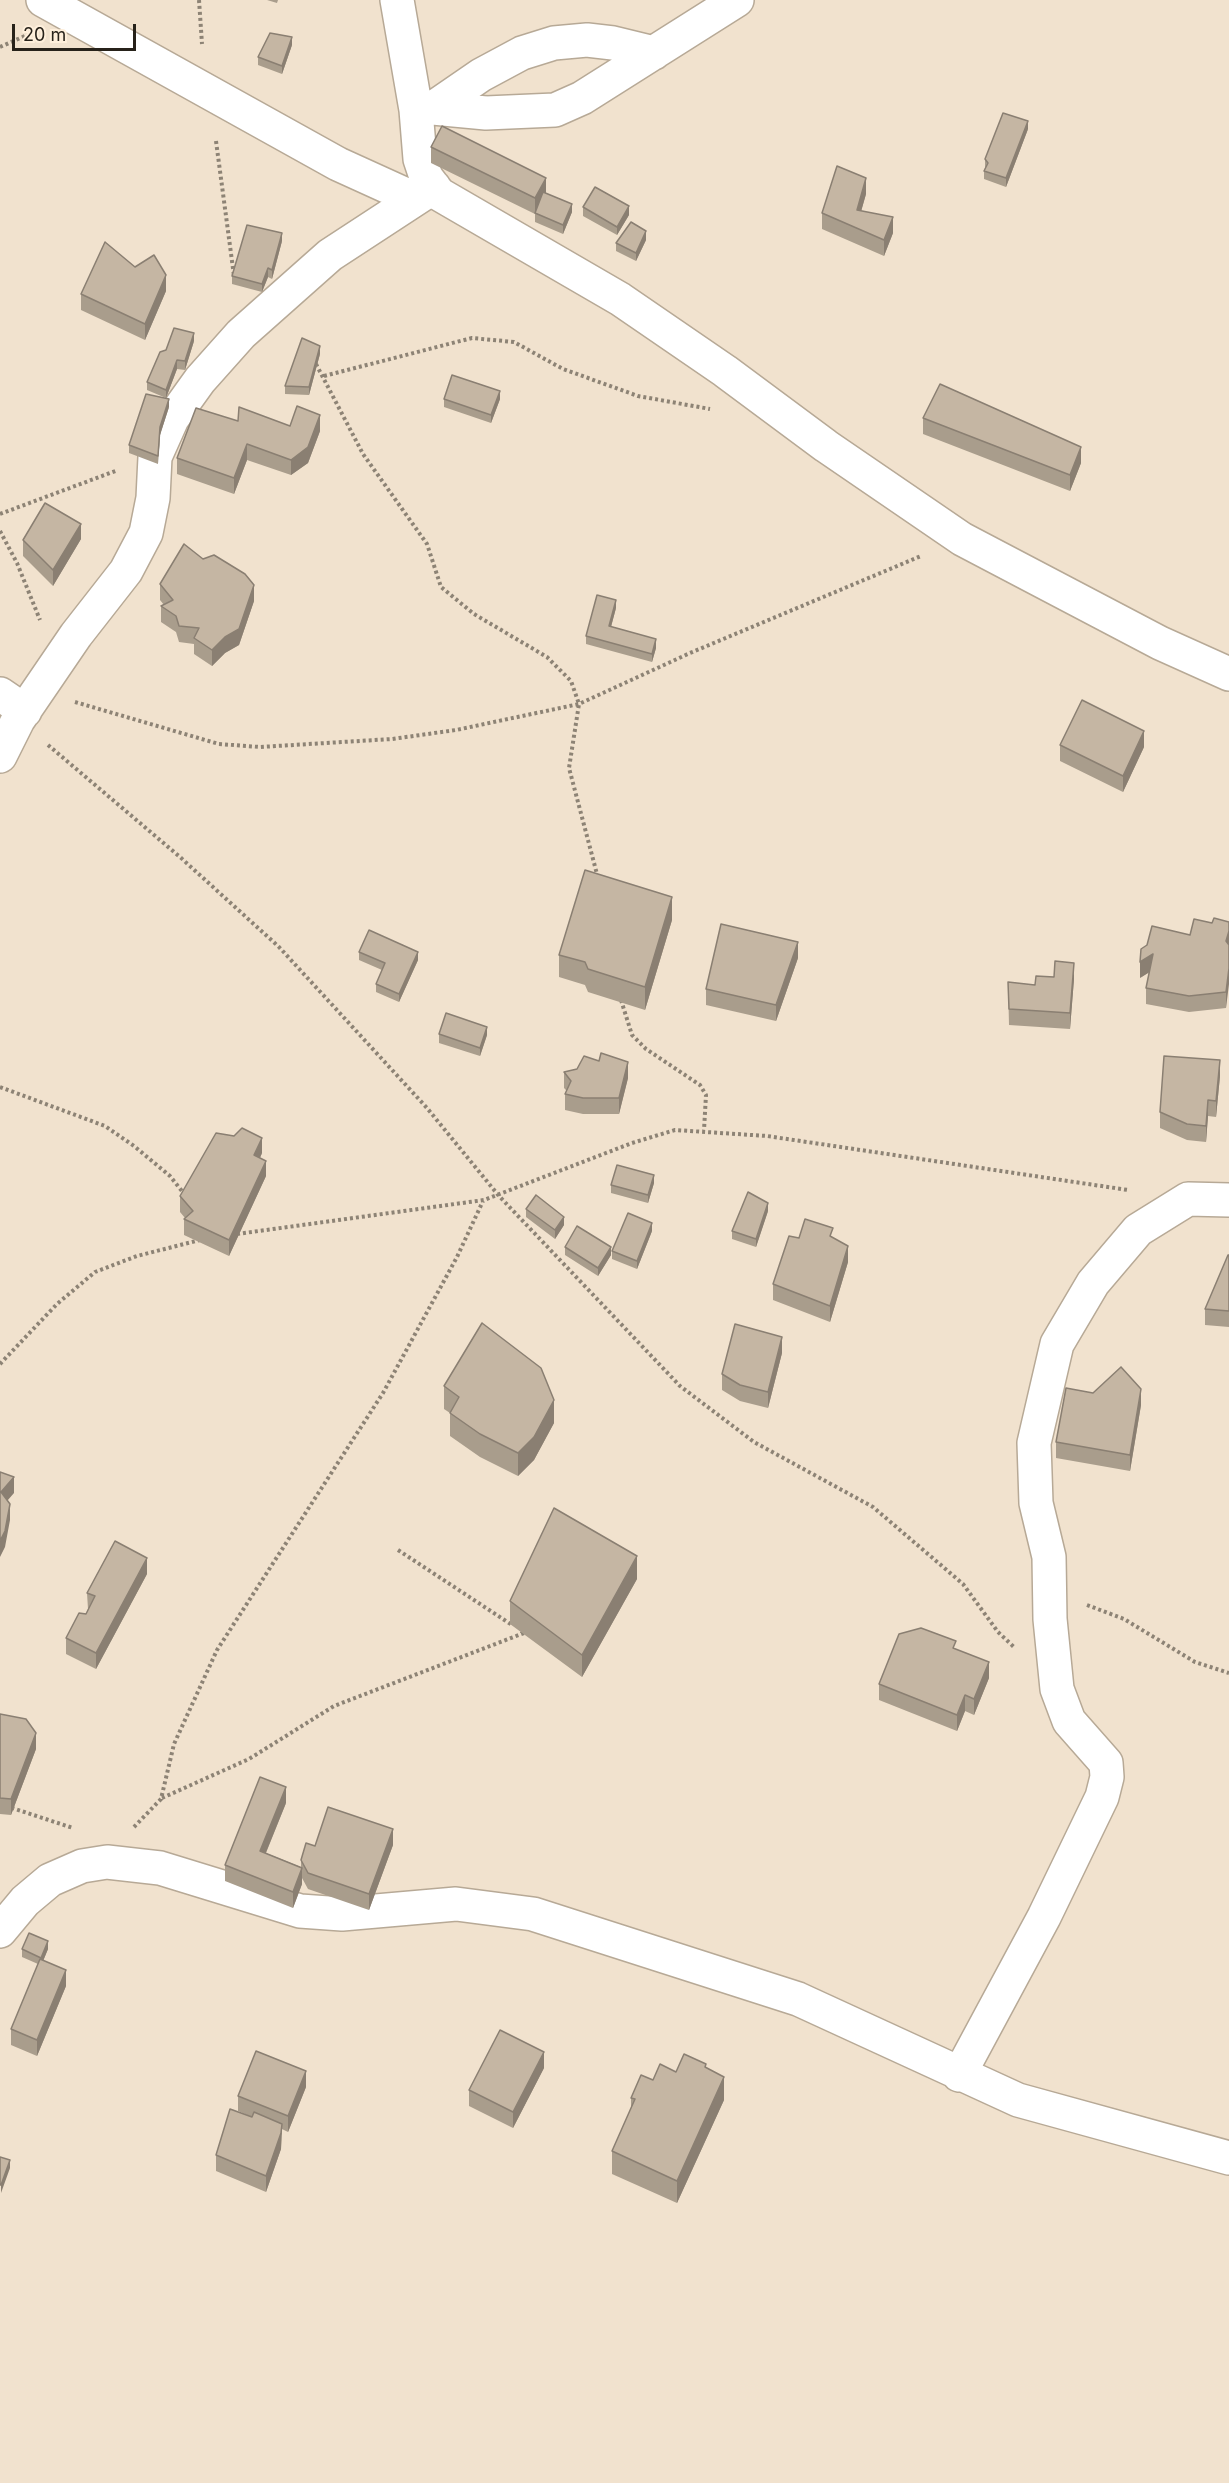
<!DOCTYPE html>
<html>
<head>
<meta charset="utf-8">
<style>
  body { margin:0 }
  #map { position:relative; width:1229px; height:2483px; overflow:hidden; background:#f1e2ce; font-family:Inter,sans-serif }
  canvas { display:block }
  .scale { position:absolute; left:12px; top:24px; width:124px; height:27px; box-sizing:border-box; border:3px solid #27221a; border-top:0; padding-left:8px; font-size:18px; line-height:21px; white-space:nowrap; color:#27221a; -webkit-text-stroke:4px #feefdb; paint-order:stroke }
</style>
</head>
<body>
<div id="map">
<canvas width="1229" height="2483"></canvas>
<div class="scale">20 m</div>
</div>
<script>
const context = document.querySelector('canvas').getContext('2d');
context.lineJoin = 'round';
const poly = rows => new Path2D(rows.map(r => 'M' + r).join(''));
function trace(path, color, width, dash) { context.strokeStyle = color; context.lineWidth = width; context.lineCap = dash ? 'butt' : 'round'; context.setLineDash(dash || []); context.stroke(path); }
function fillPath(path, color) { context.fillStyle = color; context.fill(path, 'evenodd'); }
const minor = poly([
  [43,0,338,164,415,199],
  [397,0,416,110,420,159,426,177,439,194,620,299,725,371,826,446,962,539,1160,643,1229,674],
  [433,108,481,75,522,53,554,43,587,40,613,43,654,53],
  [416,110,433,108,486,113,555,110,582,98,737,0],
  [0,694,25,711],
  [0,756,18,720,76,635,126,571,146,533,153,498,155,457,172,419,200,380,241,334,330,255,434,187],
  [0,1931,25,1901,50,1880,82,1866,107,1862,160,1868,300,1911,342,1914,456,1904,533,1914,798,1999,1018,2100,1229,2158],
  [959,2075,1044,1917,1102,1797,1107,1777,1106,1763,1069,1721,1057,1689,1050,1619,1049,1557,1036,1503,1034,1443,1057,1344,1093,1283,1138,1230,1188,1199,1229,1200]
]);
trace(minor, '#b7a996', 36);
trace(poly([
  [199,0,202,44],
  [0,47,27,35],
  [216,141,234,276],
  [316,364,363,454,427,544,441,587,474,614,547,657,571,681,579,704,569,768,598,878],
  [324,376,472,338,514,342,563,369,638,396,710,409],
  [0,514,118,470],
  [0,531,17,563,40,620],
  [75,702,219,744,260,747,392,739,456,730,579,704,690,653,921,556],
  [48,745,180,857,279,947,427,1108,499,1196,680,1386,754,1442,873,1507,963,1584,998,1632,1015,1648],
  [621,1000,632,1035,646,1049,700,1085,706,1095,704,1130],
  [0,1087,105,1126,134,1146,170,1176,185,1195],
  [237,1234,484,1200,632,1143,675,1130,767,1136,1128,1190],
  [0,1364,57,1304,95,1272,137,1256,200,1240],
  [398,1550,512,1625],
  [1087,1605,1124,1619,1195,1662,1229,1673],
  [162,1798,249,1759,334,1706,524,1633,521,1631],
  [0,1804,73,1828],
  [134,1827,161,1799,174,1744,217,1650,383,1393,457,1257,483,1201]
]), '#8d8375', 4, [3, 3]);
trace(minor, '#fff', 33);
fillPath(poly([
  [267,0,278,0,277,3],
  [292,45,282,74,258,65,258,57],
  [1028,129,1006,187,984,179,984,171,985,168,985,159],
  [431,147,546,193,572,212,563,234,535,222,535,214,431,163],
  [866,194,861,211,893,233,884,256,822,229,822,213],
  [583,207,629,215,617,235,583,216],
  [646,240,636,261,616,251,616,243],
  [282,241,272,279,268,277,262,292,232,284,232,276],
  [135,267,166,291,145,340,81,310,81,294],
  [194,341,185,370,177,369,166,398,147,390,147,382],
  [320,354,309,395,285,394,285,386],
  [444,399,500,399,491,423,444,407],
  [169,407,160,435,158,464,129,453,129,445],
  [923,418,1081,463,1070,491,923,434],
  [238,421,290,426,320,431,308,463,291,475,247,460,234,494,177,474,177,458],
  [81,539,53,586,23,556,23,540],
  [160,584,254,601,239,645,225,653,212,666,194,654,194,644,179,642,176,632,161,622,161,606,164,605,160,600],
  [616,608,611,627,656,648,652,662,586,644,586,636],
  [1060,745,1144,747,1123,792,1060,761],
  [672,920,645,1010,588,992,585,985,559,977,559,955],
  [1229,922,1226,1008,1189,1012,1146,1004,1146,988,1149,972,1140,978,1190,935,1212,923],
  [359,952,418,960,399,1002,376,992,376,984,382,970,359,960],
  [798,958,776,1021,706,1005,706,989],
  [1074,979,1070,1029,1009,1025,1008,982,1035,985],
  [439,1034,487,1035,480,1056,439,1043],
  [564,1072,628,1078,619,1114,583,1114,565,1110,565,1094,567,1091,564,1088],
  [1220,1076,1216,1117,1208,1116,1206,1142,1187,1140,1160,1128,1160,1112],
  [262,1153,260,1158,266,1176,229,1256,184,1235,184,1219,185,1218,180,1212,180,1196],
  [654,1183,648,1203,611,1193,611,1185],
  [526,1209,564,1225,555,1239,526,1217],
  [768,1211,756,1247,732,1239,732,1231],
  [652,1231,637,1269,612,1259,612,1251],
  [799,1238,833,1238,848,1262,830,1322,773,1300,773,1284],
  [565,1247,611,1255,598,1276,565,1255],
  [1229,1255,1229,1327,1205,1325,1205,1309],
  [782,1353,768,1408,740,1401,722,1390,722,1374],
  [444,1386,554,1423,534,1460,518,1476,480,1457,450,1436,450,1413,444,1409],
  [1093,1393,1141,1405,1130,1471,1056,1458,1056,1442],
  [147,1574,96,1669,66,1654,66,1638,86,1614,88,1609,87,1593],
  [637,1579,582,1677,510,1624,510,1601],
  [956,1649,989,1678,974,1715,965,1711,957,1731,879,1700,879,1684],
  [0,1714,36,1749,11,1815,0,1814],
  [286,1803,266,1853,301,1867,301,1860,315,1846,393,1845,369,1910,308,1889,302,1878,302,1884,293,1908,225,1881,225,1865],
  [22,1949,48,1949,43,1961,66,1986,37,2056,11,2045,11,2029,38,1964,22,1957],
  [544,2068,513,2128,469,2106,469,2090],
  [706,2068,724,2100,677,2203,612,2174,612,2151,631,2108,631,2098,653,2080,676,2072],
  [306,2087,288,2132,282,2129,281,2149,266,2192,216,2171,216,2155,252,2117,238,2111,238,2096]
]), '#a99d8c');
fillPath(poly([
  [292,37,292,45,282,74,282,66],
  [1028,121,1028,129,1006,187,1006,178],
  [546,178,546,193,535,214,535,198],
  [866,178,866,194,857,226,857,210],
  [572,204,572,212,563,234,563,225],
  [629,206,629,215,617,235,617,227],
  [893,217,893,233,884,256,884,240],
  [646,231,646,240,636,261,636,253],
  [282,233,282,241,272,279,272,270],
  [268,268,268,277,262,292,262,284],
  [166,275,166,291,145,340,145,324],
  [194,333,194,341,185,370,185,361],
  [320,346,320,354,309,395,309,387],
  [177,360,177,369,166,398,166,390],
  [500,391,500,399,491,423,491,415],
  [169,399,169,407,160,435,158,464,160,427],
  [320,415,320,431,308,463,291,475,291,460],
  [247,444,247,460,234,494,234,478],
  [1081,447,1081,463,1070,491,1070,475],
  [81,524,81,539,53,586,53,570],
  [254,585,254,601,239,645,225,653,212,666,212,650],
  [616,600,616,608,609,634,609,626],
  [656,639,656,648,652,662,652,654],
  [1144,731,1144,747,1123,792,1123,776],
  [672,897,672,920,645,1010,645,987],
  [1229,931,1229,947,1226,941],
  [798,942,798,958,776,1021,776,1005],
  [418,952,418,960,399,1002,399,994],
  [1153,954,1153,970,1140,978,1140,962],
  [1074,963,1074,979,1070,1029,1070,1013],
  [1229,968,1229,984,1226,1008,1226,992],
  [487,1027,487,1035,480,1056,480,1048],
  [1220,1060,1220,1076,1216,1117,1216,1101],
  [628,1062,628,1078,619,1114,619,1098],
  [1208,1100,1208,1116,1206,1142,1206,1126],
  [262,1138,262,1153,254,1171,254,1155],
  [266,1161,266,1176,229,1256,229,1240],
  [654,1175,654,1183,648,1203,648,1195],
  [768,1203,768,1211,756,1247,756,1239],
  [564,1217,564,1225,555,1239,555,1230],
  [652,1223,652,1231,637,1269,637,1261],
  [848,1246,848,1262,830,1322,830,1306],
  [611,1247,611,1255,598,1276,598,1268],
  [782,1337,782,1353,768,1408,768,1392],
  [1141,1389,1141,1405,1130,1471,1130,1455],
  [554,1400,554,1423,534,1460,518,1476,518,1453],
  [14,1477,14,1493,1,1508,1,1492],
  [10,1504,10,1520,5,1547,0,1557,0,1541],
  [637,1556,637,1579,582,1677,582,1655],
  [147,1558,147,1574,96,1669,96,1653],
  [989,1662,989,1678,974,1715,974,1699],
  [965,1695,965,1711,957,1731,957,1715],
  [36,1733,36,1749,11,1815,11,1799],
  [286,1787,286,1803,260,1867,260,1851],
  [393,1829,393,1845,369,1910,369,1894],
  [302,1868,302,1884,293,1908,293,1892],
  [48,1941,48,1949,41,1966,41,1958],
  [66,1970,66,1986,37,2056,37,2040],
  [544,2052,544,2068,513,2128,513,2112],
  [306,2071,306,2087,288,2132,288,2116],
  [724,2077,724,2100,677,2203,677,2181],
  [282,2124,281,2149,266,2192,266,2176],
  [10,2160,10,2168,1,2193,1,2185]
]), '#8a7f72');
const building = poly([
  [270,33,292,37,282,66,258,57,270,33],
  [1003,113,1028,121,1006,178,984,171,988,163,985,159,1003,113],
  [442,126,546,178,535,198,431,147,442,126],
  [837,166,866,178,857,210,893,217,884,240,822,213,837,166],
  [595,187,629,206,617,227,583,207,595,187],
  [543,192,572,204,563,225,535,213,543,192],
  [631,222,646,231,636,253,616,243,631,222],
  [247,225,282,233,272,270,268,268,262,284,232,276,247,225],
  [105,242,135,267,154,255,166,275,145,324,81,294,105,242],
  [174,328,194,333,185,361,177,360,166,390,147,382,160,352,166,350,174,328],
  [302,338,320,346,309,387,285,386,302,338],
  [452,375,500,391,491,415,444,399,452,375],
  [940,384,1081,447,1070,475,923,418,940,384],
  [146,394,169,399,160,427,158,456,129,445,146,394],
  [297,406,320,415,308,447,291,460,247,444,234,478,177,458,196,408,238,421,239,407,290,426,297,406],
  [45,503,81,524,53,570,23,540,45,503],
  [184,544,203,559,214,555,245,574,254,585,239,629,225,637,212,650,194,638,199,628,179,626,176,616,161,606,173,600,160,584,184,544],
  [597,595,616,600,609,626,656,639,652,654,586,636,597,595],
  [1082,700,1144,731,1123,776,1060,745,1082,700],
  [585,870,672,897,645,987,588,969,585,962,559,955,585,870],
  [1214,918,1229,922,1229,931,1226,941,1229,945,1229,968,1226,992,1189,996,1146,988,1153,954,1140,962,1141,949,1147,945,1152,926,1190,935,1194,919,1212,923,1214,918],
  [721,924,798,942,776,1005,706,989,721,924],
  [369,930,418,952,399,994,376,984,385,963,359,952,369,930],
  [1055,961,1074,963,1070,1013,1009,1009,1008,982,1035,985,1036,976,1054,977,1055,961],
  [446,1013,487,1027,480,1048,439,1034,446,1013],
  [601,1053,628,1062,619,1098,583,1098,565,1094,571,1081,564,1072,577,1069,584,1056,599,1061,601,1053],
  [1164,1056,1220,1060,1216,1101,1208,1100,1206,1126,1187,1124,1160,1112,1164,1056],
  [242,1128,262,1138,254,1155,266,1161,229,1240,184,1219,193,1211,180,1196,216,1133,234,1136,242,1128],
  [617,1165,654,1175,648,1195,611,1185,617,1165],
  [748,1192,768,1203,756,1239,732,1231,748,1192],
  [536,1195,564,1217,555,1230,526,1209,536,1195],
  [628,1213,652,1223,637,1261,612,1251,628,1213],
  [805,1219,833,1228,830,1236,848,1246,830,1306,773,1284,789,1236,799,1238,805,1219],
  [577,1226,611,1247,598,1268,565,1247,577,1226],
  [1228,1255,1229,1255,1229,1311,1205,1309,1228,1255],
  [482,1323,541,1368,554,1400,534,1437,518,1453,480,1434,450,1413,459,1397,444,1386,482,1323],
  [735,1324,782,1337,768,1392,740,1385,722,1374,735,1324],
  [1121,1367,1141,1389,1130,1455,1056,1442,1066,1388,1093,1393,1121,1367],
  [0,1472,14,1477,1,1492,10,1504,5,1531,0,1541,0,1472],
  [554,1508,637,1556,582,1655,510,1601,554,1508],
  [115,1541,147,1558,96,1653,66,1638,79,1613,86,1614,95,1596,87,1593,115,1541],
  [921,1628,956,1641,953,1648,989,1662,974,1699,965,1695,957,1715,879,1684,899,1634,921,1628],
  [0,1714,26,1719,36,1733,11,1799,0,1798,0,1714],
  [260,1777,286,1787,260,1851,302,1868,293,1892,225,1865,260,1777],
  [328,1807,393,1829,369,1894,308,1873,301,1860,306,1843,315,1846,328,1807],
  [29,1933,48,1941,41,1958,22,1949,29,1933],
  [40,1959,66,1970,37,2040,11,2029,40,1959],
  [500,2030,544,2052,513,2112,469,2090,500,2030],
  [256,2051,306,2071,288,2116,238,2096,256,2051],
  [684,2054,706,2064,705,2067,724,2077,677,2181,612,2151,635,2099,631,2098,641,2075,653,2080,660,2064,676,2072,684,2054],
  [230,2109,252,2117,254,2112,282,2124,281,2133,266,2176,216,2155,230,2109],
  [0,2157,10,2160,1,2185,0,2185,0,2157]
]);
fillPath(building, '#c5b6a3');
trace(building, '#8a7f72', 1.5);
</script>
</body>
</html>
